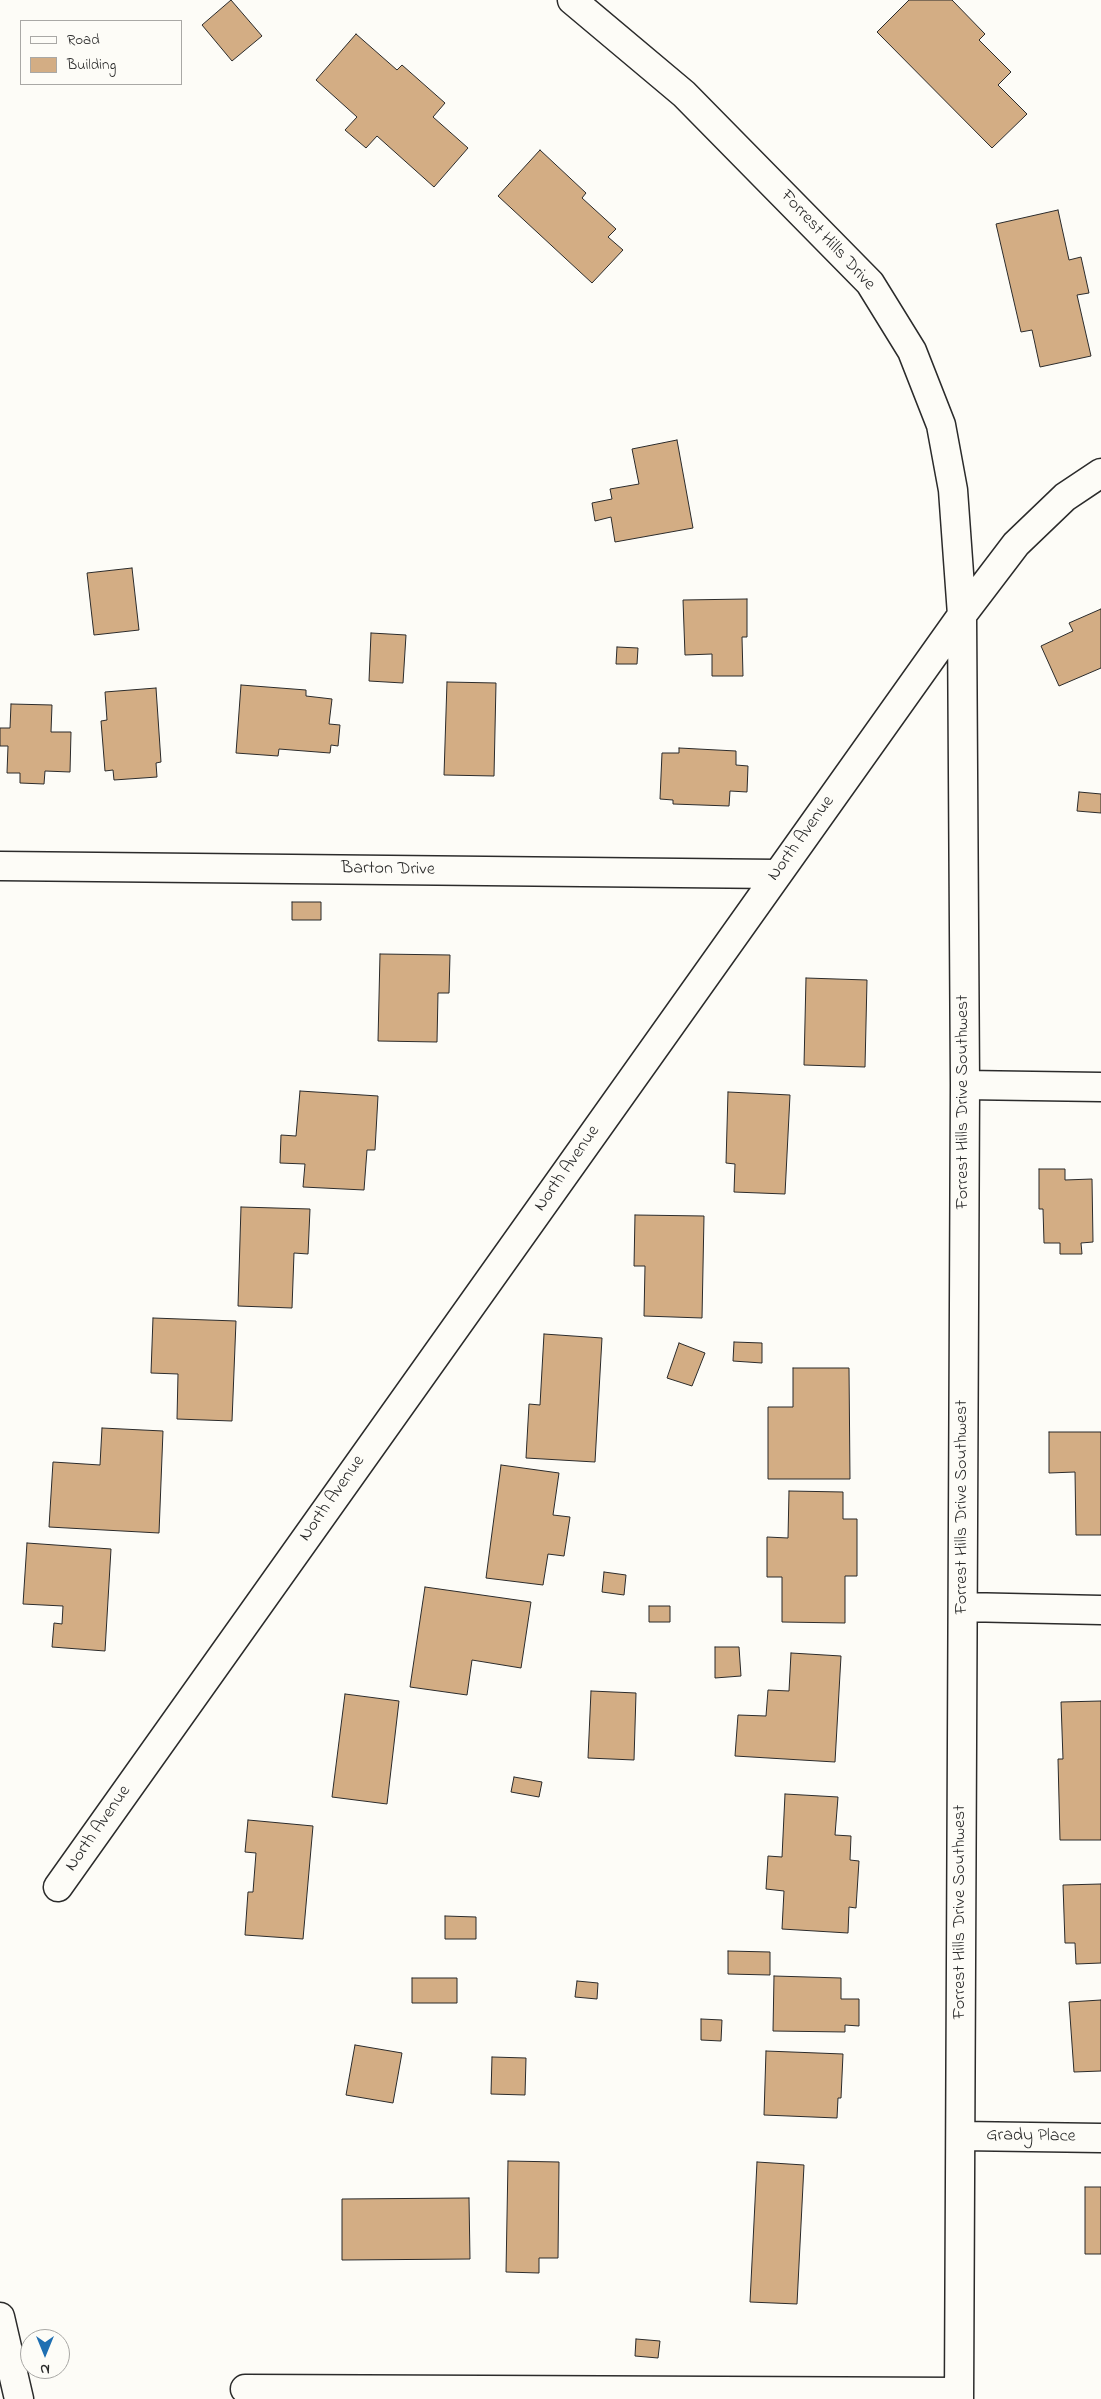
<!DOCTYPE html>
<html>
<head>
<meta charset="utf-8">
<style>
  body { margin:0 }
  #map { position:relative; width:1101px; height:2399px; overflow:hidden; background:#fdfcf7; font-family:"Indie Flower",sans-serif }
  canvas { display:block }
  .legend { position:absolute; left:20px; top:20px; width:162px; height:65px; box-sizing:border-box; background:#fdfcf7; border:1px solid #a9a8a5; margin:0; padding:6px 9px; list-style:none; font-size:15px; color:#2b2b2b }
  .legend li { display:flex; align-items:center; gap:10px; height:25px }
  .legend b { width:25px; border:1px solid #a9a8a5 }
  .north { position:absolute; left:20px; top:2329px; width:50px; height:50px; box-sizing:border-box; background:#fdfcf7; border:1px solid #a9a8a5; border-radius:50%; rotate:180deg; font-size:14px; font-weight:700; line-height:20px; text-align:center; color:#2b2b2b }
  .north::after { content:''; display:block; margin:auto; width:18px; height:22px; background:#1f6fb2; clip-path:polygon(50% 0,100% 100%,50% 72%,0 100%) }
</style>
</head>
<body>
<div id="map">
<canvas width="1101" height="2399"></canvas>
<ul class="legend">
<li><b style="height:6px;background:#fdfcf7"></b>Road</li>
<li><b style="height:14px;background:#d3ad84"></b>Building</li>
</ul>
<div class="north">N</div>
</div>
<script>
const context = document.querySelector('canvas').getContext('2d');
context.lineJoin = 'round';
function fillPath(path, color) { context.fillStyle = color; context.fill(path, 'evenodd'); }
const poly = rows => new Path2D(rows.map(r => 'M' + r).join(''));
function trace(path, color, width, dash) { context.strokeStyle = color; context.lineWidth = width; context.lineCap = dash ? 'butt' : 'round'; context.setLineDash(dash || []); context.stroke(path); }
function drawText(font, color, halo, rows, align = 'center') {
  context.font = font + ' "Indie Flower",sans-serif'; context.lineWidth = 4.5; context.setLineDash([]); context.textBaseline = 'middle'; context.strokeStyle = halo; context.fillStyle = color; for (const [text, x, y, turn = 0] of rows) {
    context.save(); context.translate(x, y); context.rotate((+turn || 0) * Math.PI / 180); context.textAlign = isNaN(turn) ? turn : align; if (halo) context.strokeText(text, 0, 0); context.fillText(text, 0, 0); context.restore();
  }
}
const building = poly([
  [231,0,262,36,232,61,202,25,231,0],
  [909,0,952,0,985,34,979,40,1011,72,998,85,1027,114,992,148,877,32,909,0],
  [356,34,397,70,402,65,445,103,433,117,468,148,434,187,377,136,366,148,345,130,357,117,316,80,356,34],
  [540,150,586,193,582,198,616,229,608,237,623,250,592,283,498,196,540,150],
  [1058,210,1069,260,1081,257,1089,293,1077,295,1091,356,1040,367,1032,330,1021,332,996,224,1058,210],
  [677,440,693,528,615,542,611,517,595,521,592,503,612,499,610,489,639,484,632,449,677,440],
  [132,568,139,630,94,635,87,573,132,568],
  [747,599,747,637,742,637,743,676,712,676,712,654,685,655,683,600,747,599],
  [1101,609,1101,668,1059,686,1041,646,1073,631,1069,623,1101,609],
  [371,633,406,635,403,683,369,681,371,633],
  [617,647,638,648,637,664,616,664,617,647],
  [447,682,496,683,494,776,444,775,447,682],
  [241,685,306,690,306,696,332,699,329,724,340,725,338,746,331,745,330,753,279,749,278,756,236,753,241,685],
  [156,688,161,762,156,763,157,777,114,780,113,770,105,771,101,721,107,720,105,692,156,688],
  [11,704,52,705,51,732,71,732,70,772,45,771,44,784,20,783,20,773,7,773,8,746,0,746,0,728,10,728,11,704],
  [679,748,736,751,736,765,748,766,747,792,730,791,729,806,673,804,673,800,660,799,662,753,679,753,679,748],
  [1079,792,1101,794,1101,813,1077,811,1079,792],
  [292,902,321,902,321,920,292,920,292,902],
  [380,954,450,955,449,993,438,993,437,1042,378,1041,380,954],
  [806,978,867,980,865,1067,804,1065,806,978],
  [300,1091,378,1096,375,1150,367,1150,364,1190,303,1187,305,1164,280,1163,281,1135,296,1136,300,1091],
  [728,1092,790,1095,785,1194,734,1192,735,1164,726,1163,728,1092],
  [1039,1169,1065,1169,1065,1180,1092,1179,1093,1242,1081,1243,1082,1254,1060,1254,1060,1243,1044,1243,1043,1209,1039,1209,1039,1169],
  [241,1207,310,1209,308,1254,294,1253,292,1308,238,1306,241,1207],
  [635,1215,704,1216,702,1318,644,1316,645,1266,634,1266,635,1215],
  [153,1318,236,1321,232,1421,177,1419,178,1374,151,1373,153,1318],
  [544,1334,602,1338,595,1462,526,1458,529,1404,540,1405,544,1334],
  [734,1342,762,1343,762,1363,733,1361,734,1342],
  [679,1343,705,1353,692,1386,667,1378,679,1343],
  [793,1368,849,1368,850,1479,768,1479,768,1407,793,1407,793,1368],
  [102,1428,163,1431,159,1533,49,1527,53,1462,100,1465,102,1428],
  [1049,1432,1101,1432,1101,1535,1076,1535,1075,1472,1049,1473,1049,1432],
  [501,1465,559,1473,553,1515,570,1517,564,1556,548,1554,543,1585,486,1578,501,1465],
  [789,1491,843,1492,843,1519,857,1519,857,1576,845,1576,845,1623,782,1622,782,1577,767,1577,767,1537,788,1538,789,1491],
  [27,1543,111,1549,105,1651,52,1647,54,1623,62,1624,63,1606,23,1604,27,1543],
  [604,1572,626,1575,624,1595,602,1592,604,1572],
  [425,1587,531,1602,521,1668,472,1660,467,1695,410,1687,425,1587],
  [649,1606,670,1606,670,1622,649,1622,649,1606],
  [715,1647,739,1647,741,1676,715,1678,715,1647],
  [791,1653,841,1656,835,1762,735,1756,738,1715,766,1716,768,1690,789,1691,791,1653],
  [591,1691,636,1693,634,1760,588,1758,591,1691],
  [345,1694,399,1701,387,1804,332,1797,345,1694],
  [1101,1701,1101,1840,1060,1840,1058,1759,1063,1759,1061,1702,1101,1701],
  [514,1777,542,1782,539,1797,511,1792,514,1777],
  [785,1794,838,1797,835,1835,851,1836,850,1860,859,1861,856,1908,849,1907,848,1933,782,1929,784,1891,766,1889,768,1856,782,1857,785,1794],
  [248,1820,313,1826,303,1939,245,1935,248,1892,253,1892,256,1853,245,1852,248,1820],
  [1101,1884,1101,1963,1076,1964,1075,1943,1065,1943,1063,1885,1101,1884],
  [445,1916,476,1917,476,1939,445,1939,445,1916],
  [728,1951,770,1952,770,1975,728,1974,728,1951],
  [774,1976,841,1978,841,1999,859,1999,859,2026,845,2025,845,2032,773,2031,774,1976],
  [412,1978,457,1978,457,2003,412,2003,412,1978],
  [577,1981,598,1983,597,1999,575,1997,577,1981],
  [1101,2000,1101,2071,1074,2072,1069,2002,1101,2000],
  [701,2019,722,2020,721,2041,701,2040,701,2019],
  [355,2045,402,2053,393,2103,346,2095,355,2045],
  [766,2051,843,2054,841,2098,838,2098,837,2118,764,2115,766,2051],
  [492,2057,526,2058,525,2095,491,2094,492,2057],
  [508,2161,559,2162,558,2258,539,2258,539,2273,506,2272,508,2161],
  [757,2162,804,2165,797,2304,750,2302,757,2162],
  [1085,2187,1101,2187,1101,2254,1085,2254,1085,2187],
  [469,2198,470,2259,342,2260,342,2199,469,2198],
  [636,2339,660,2341,658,2358,635,2356,636,2339]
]);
fillPath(building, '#d3ad84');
trace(building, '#2b2b2b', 1);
const street = poly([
  [572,0,684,94,870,283,912,351,941,425,953,490,962,615,965,1085,959,2399],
  [0,866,777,874],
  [965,1085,1101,1087],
  [963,1607,1101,1610],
  [58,1887,962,615,1016,544,1065,497,1101,473],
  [961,2136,1101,2138],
  [245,2389,959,2392]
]);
const highway = poly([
  [0,2317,19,2399]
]);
trace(street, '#2b2b2b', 31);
trace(highway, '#2b2b2b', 31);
trace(street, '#fdfcf7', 28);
trace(highway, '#fdfcf7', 28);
drawText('18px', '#2b2b2b', '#fdfcf7', [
  ["Forrest Hills Drive",827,241,47],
  ["North Avenue",802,839,-54],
  ["Barton Drive",388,870,1],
  ["Forrest Hills Drive Southwest",964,1102,-90],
  ["North Avenue",568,1169,-55],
  ["North Avenue",333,1499,-55],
  ["Forrest Hills Drive Southwest",963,1507,-90],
  ["North Avenue",99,1829,-55],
  ["Forrest Hills Drive Southwest",961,1912,-90],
  ["Grady Place",1031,2137,1]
]);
</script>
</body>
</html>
